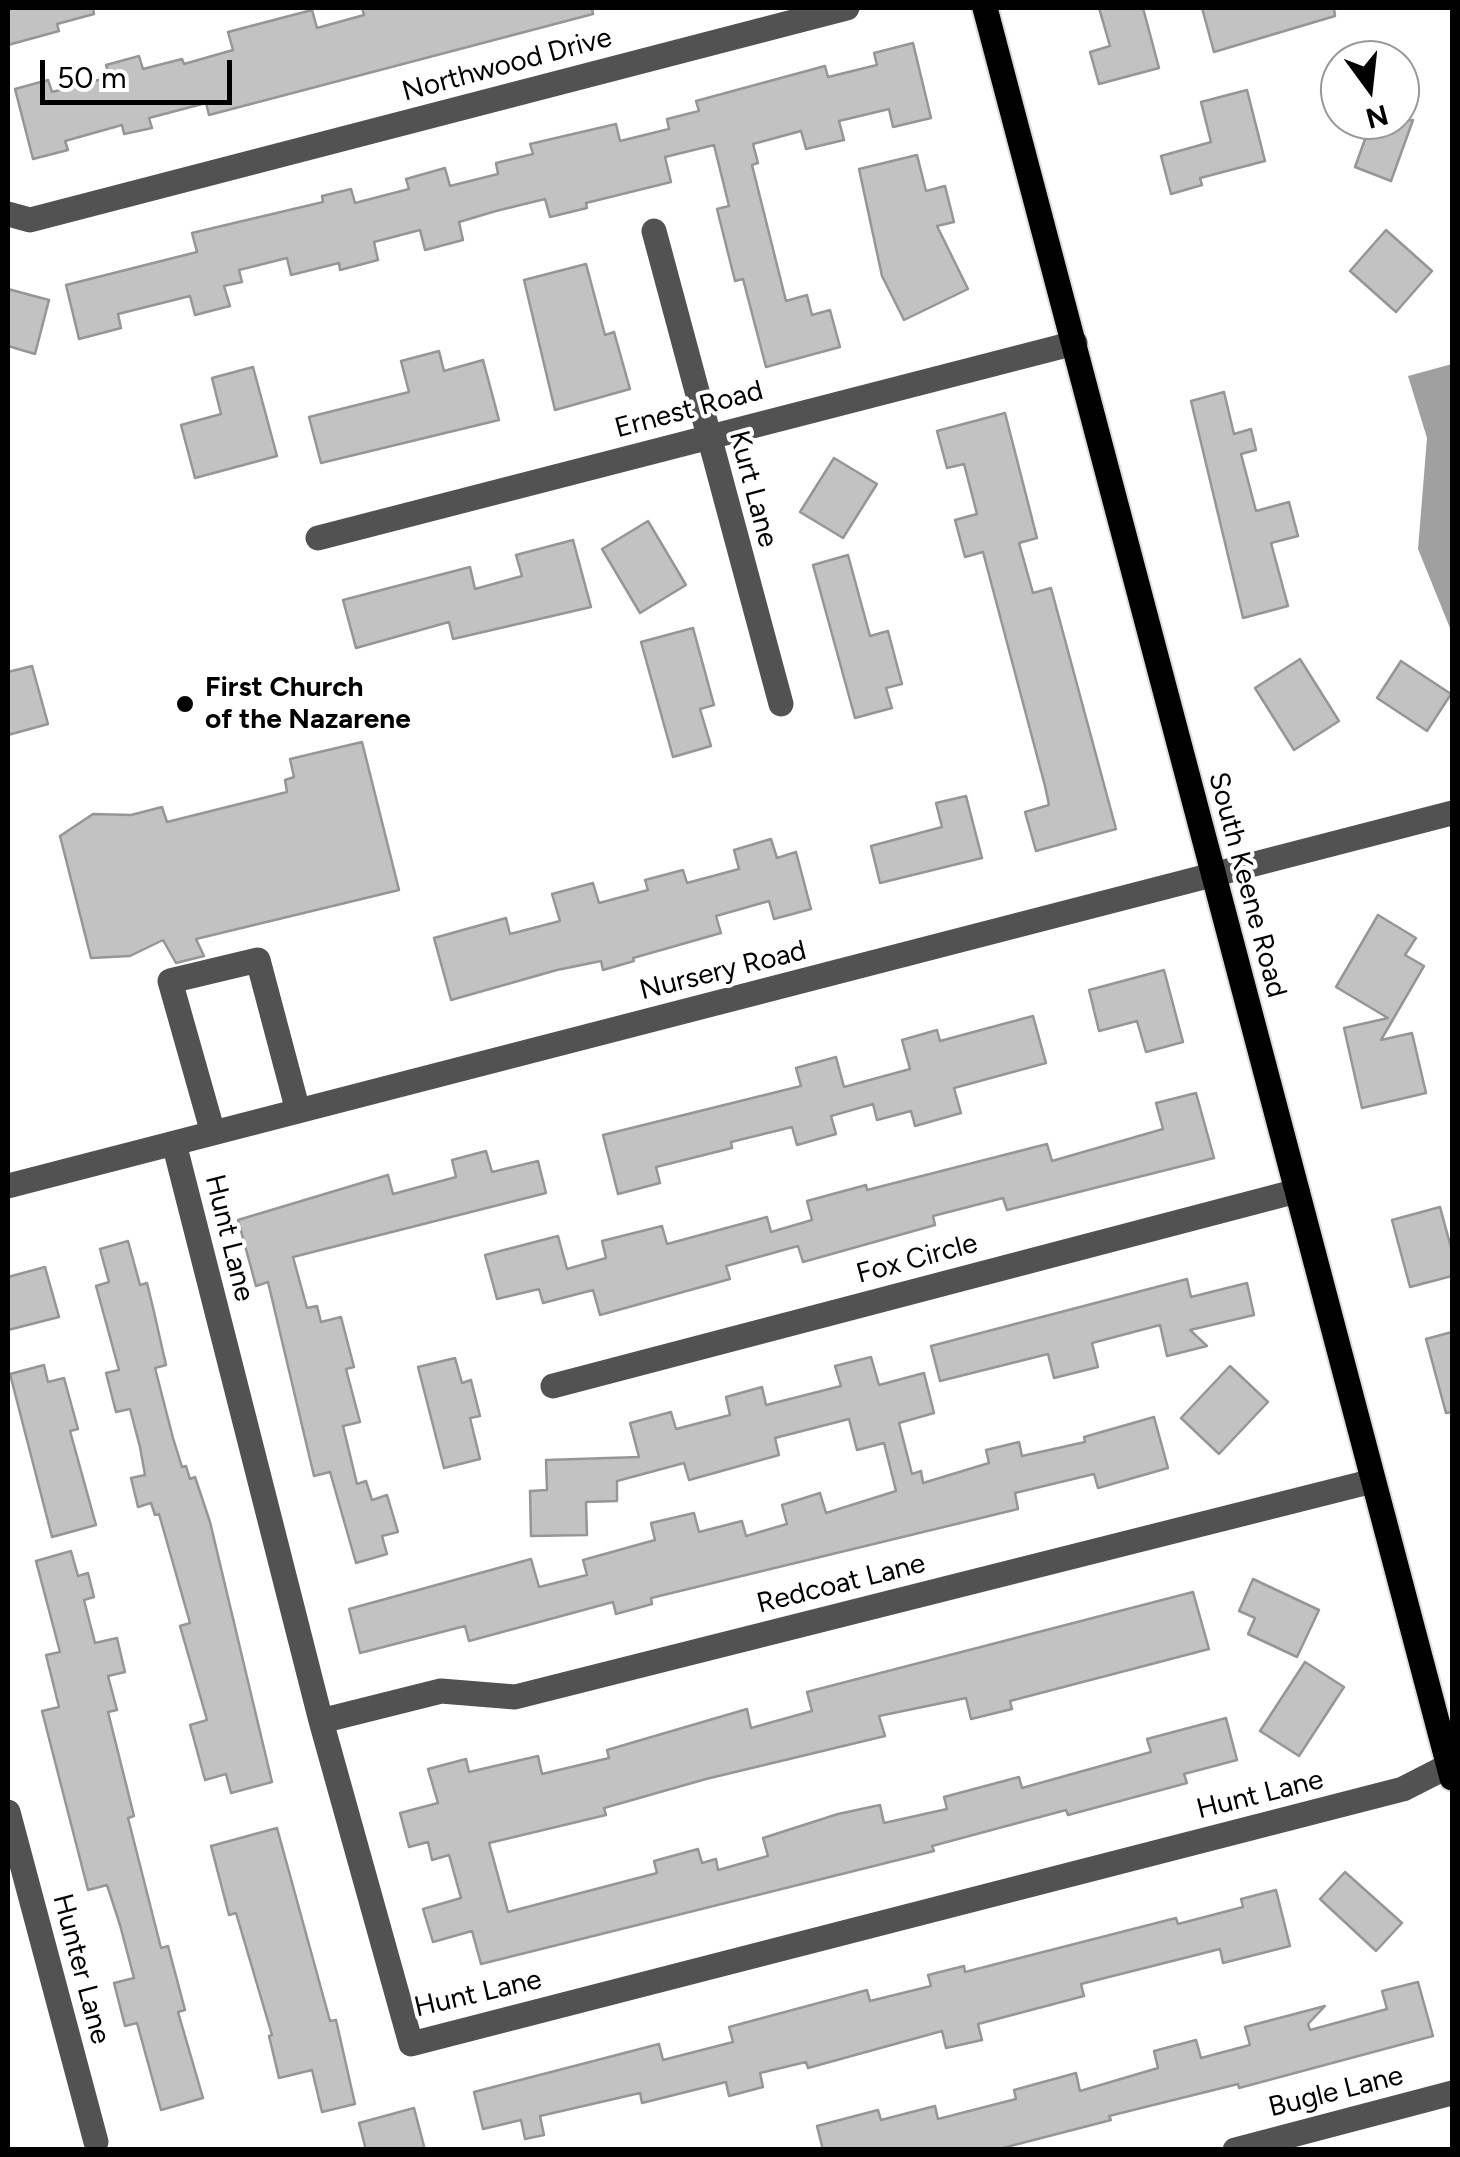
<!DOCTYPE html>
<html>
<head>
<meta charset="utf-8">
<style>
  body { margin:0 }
  #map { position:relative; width:1460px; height:2157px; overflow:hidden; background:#fff; font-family:Figtree,sans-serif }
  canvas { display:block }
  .frame { position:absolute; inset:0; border:10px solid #000; pointer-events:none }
  .north { position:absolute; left:1320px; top:40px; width:100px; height:100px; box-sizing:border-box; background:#fff; border:2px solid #999; border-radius:50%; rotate:165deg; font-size:28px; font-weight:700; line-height:40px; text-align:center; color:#000 }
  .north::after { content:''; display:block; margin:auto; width:35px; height:45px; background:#000; clip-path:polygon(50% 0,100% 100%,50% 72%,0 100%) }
  .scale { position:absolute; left:40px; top:60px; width:192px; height:45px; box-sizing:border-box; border:5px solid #000; border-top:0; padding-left:12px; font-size:30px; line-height:35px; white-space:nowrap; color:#000; -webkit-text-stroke:8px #fff; paint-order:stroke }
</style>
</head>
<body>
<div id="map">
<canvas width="1460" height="2157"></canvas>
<div class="frame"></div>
<div class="north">N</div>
<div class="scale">50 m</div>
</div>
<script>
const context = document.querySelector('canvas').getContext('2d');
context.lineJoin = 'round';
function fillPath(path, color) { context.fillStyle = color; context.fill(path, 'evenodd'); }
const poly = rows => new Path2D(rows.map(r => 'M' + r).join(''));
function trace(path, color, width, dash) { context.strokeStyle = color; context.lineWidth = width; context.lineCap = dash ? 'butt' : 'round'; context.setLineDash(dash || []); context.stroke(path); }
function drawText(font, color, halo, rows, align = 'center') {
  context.font = font + ' Figtree,sans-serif'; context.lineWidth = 8; context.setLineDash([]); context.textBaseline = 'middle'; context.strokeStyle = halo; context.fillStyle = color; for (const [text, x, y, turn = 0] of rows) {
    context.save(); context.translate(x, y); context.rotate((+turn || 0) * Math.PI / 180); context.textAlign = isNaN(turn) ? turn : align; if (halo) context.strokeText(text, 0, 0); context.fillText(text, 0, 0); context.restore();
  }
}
fillPath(poly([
  [1452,364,1452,633,1418,549,1427,438,1408,376]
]), '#a0a0a0');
const building = poly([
  [8,8,93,8,94,14,57,24,59,31,8,45,8,8],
  [362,8,592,8,593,14,209,115,206,103,149,118,152,128,124,134,122,125,65,141,68,150,33,159,15,89,48,80,52,92,110,77,106,65,139,56,143,69,182,59,184,64,233,50,228,32,312,10,317,28,364,15,362,8],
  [1099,8,1143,8,1159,68,1099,84,1090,52,1110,46,1099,8],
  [1202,8,1334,8,1335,16,1214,52,1202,8],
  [913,43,931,118,893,127,889,109,839,121,844,140,806,149,801,131,753,144,758,163,752,165,786,301,807,295,812,315,830,310,840,347,766,367,743,279,735,281,717,209,729,206,714,145,665,157,671,182,586,203,587,208,550,217,545,199,496,211,459,222,463,240,425,250,420,230,374,242,378,260,340,270,339,263,291,275,287,258,239,270,242,282,224,286,230,306,195,315,190,296,118,314,121,328,79,339,66,285,197,252,192,233,323,202,322,196,351,189,355,203,409,189,406,179,445,168,450,186,498,174,496,163,533,154,530,144,616,124,620,141,669,129,667,119,699,111,696,101,825,66,828,77,877,65,874,53,913,43],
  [1247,90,1265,161,1200,178,1202,185,1171,194,1161,156,1211,142,1201,102,1247,90],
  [1372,120,1413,120,1391,181,1355,167,1372,120],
  [917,155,926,191,945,186,954,222,937,226,968,289,904,320,882,276,859,169,917,155],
  [1386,230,1432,271,1396,312,1350,271,1386,230],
  [586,264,605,335,614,332,630,389,555,410,524,280,586,264],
  [8,289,49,300,35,354,8,346,8,289],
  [439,351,444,371,483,360,499,420,321,463,309,417,409,392,401,361,439,351],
  [253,367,277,456,195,478,181,425,221,414,212,378,253,367],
  [1224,392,1234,434,1251,429,1256,450,1241,454,1256,511,1289,502,1298,536,1271,543,1288,606,1243,618,1191,401,1224,392],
  [1005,413,1037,538,1019,543,1033,593,1051,588,1116,829,1036,851,1025,812,1049,805,1045,786,983,552,965,557,955,520,977,514,964,464,947,468,937,431,1005,413],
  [834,458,877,484,843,538,800,512,834,458],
  [648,521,686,585,640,613,602,549,648,521],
  [573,540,591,607,453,639,449,622,356,648,343,600,470,567,475,589,522,576,516,555,573,540],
  [848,555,870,636,888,631,902,684,886,688,892,708,855,718,813,565,848,555],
  [693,628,714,705,700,709,711,746,673,757,641,642,693,628],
  [1300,659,1339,721,1294,750,1255,688,1300,659],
  [1401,661,1451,694,1427,731,1377,698,1401,661],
  [32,666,48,724,8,735,8,672,32,666],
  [362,742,399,890,196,939,204,956,176,963,163,940,130,956,91,958,60,836,93,814,131,815,162,807,167,822,287,792,285,780,294,777,290,759,362,742],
  [966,796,982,858,880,883,871,846,942,827,936,803,966,796],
  [771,839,777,858,796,852,811,909,774,919,769,901,716,916,721,933,633,958,634,961,603,970,601,961,557,970,451,1000,434,938,506,918,510,934,560,921,552,894,593,883,599,903,648,890,645,880,683,870,687,883,739,869,734,850,771,839],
  [1378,915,1416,938,1405,955,1424,966,1381,1040,1412,1033,1426,1093,1362,1108,1344,1028,1388,1018,1336,987,1378,915],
  [1164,970,1183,1042,1146,1052,1137,1021,1099,1031,1089,990,1164,970],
  [1033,1016,1046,1063,954,1088,961,1113,915,1126,911,1111,877,1120,873,1104,831,1116,836,1134,797,1145,792,1127,731,1142,732,1148,656,1167,660,1183,618,1194,603,1135,801,1086,796,1068,836,1057,844,1087,910,1069,902,1040,937,1030,940,1041,1033,1016],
  [1196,1093,1214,1158,1007,1210,1003,1198,933,1216,935,1225,803,1262,798,1246,726,1266,730,1279,600,1315,593,1290,543,1303,539,1289,497,1299,485,1255,558,1236,567,1269,606,1258,602,1241,662,1226,667,1244,767,1217,771,1232,812,1220,807,1201,866,1185,867,1190,1047,1144,1052,1161,1163,1129,1156,1103,1196,1093],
  [486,1151,492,1172,538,1161,546,1193,293,1257,307,1308,317,1306,321,1322,341,1317,354,1367,346,1369,360,1422,343,1426,357,1484,366,1481,372,1500,387,1495,398,1532,382,1536,387,1554,356,1563,330,1472,314,1476,268,1282,256,1286,238,1220,388,1175,393,1194,456,1177,452,1160,486,1151],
  [1440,1207,1452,1251,1452,1276,1410,1287,1392,1220,1440,1207],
  [128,1241,140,1285,147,1283,154,1312,166,1365,155,1368,173,1438,182,1467,186,1466,190,1479,195,1477,210,1522,272,1782,231,1793,226,1774,205,1780,190,1725,207,1720,180,1626,190,1623,159,1514,155,1515,151,1503,138,1507,131,1478,145,1475,140,1447,130,1409,116,1412,106,1373,119,1370,96,1286,109,1282,100,1249,128,1241],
  [45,1267,59,1317,8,1330,8,1277,45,1267],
  [1187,1279,1191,1297,1247,1283,1254,1315,1190,1330,1207,1346,1167,1356,1160,1325,1092,1343,1098,1367,1054,1378,1048,1354,940,1381,931,1346,1187,1279],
  [1452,1332,1452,1412,1446,1413,1426,1339,1452,1332],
  [871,1357,879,1385,924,1373,934,1413,899,1423,912,1474,921,1471,923,1483,989,1463,986,1450,1019,1442,1022,1456,1085,1442,1084,1437,1154,1417,1168,1468,1098,1488,1094,1474,1015,1493,1018,1509,651,1598,652,1604,616,1614,613,1602,469,1641,465,1626,360,1653,349,1609,531,1559,539,1587,587,1575,583,1560,655,1540,651,1523,694,1513,699,1532,742,1521,746,1536,787,1524,782,1505,820,1493,826,1513,896,1491,884,1443,857,1450,849,1419,775,1438,779,1455,689,1480,684,1463,617,1481,617,1501,586,1502,587,1535,531,1536,530,1491,547,1490,546,1460,639,1457,630,1423,671,1412,676,1429,730,1415,726,1397,762,1387,766,1405,841,1386,835,1366,871,1357],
  [455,1358,462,1383,471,1380,480,1416,470,1418,480,1459,444,1468,418,1367,455,1358],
  [44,1365,48,1382,64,1378,78,1429,70,1431,96,1525,52,1537,10,1374,44,1365],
  [1230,1366,1268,1402,1219,1454,1181,1418,1230,1366],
  [71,1551,78,1576,88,1573,94,1597,84,1600,95,1643,117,1638,125,1672,108,1676,117,1710,108,1712,134,1816,128,1818,161,1948,168,1946,185,2010,178,2012,203,2098,161,2110,137,2023,125,2026,114,1983,134,1978,120,1925,107,1885,88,1890,42,1711,59,1707,46,1655,60,1652,36,1561,71,1551],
  [1253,1579,1319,1610,1297,1657,1248,1634,1255,1618,1239,1611,1253,1579],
  [1193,1592,1209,1649,1010,1701,1012,1709,971,1719,966,1698,879,1716,885,1736,706,1779,604,1808,606,1815,489,1843,508,1912,657,1873,654,1861,698,1849,702,1863,716,1859,718,1870,768,1856,763,1838,838,1814,880,1805,884,1823,947,1809,944,1797,1019,1777,1022,1788,1151,1752,1147,1739,1226,1718,1237,1760,1184,1774,1187,1783,1068,1815,1066,1810,932,1846,934,1851,481,1964,472,1931,433,1942,423,1909,461,1898,449,1855,432,1860,428,1842,409,1847,400,1813,438,1803,428,1769,466,1759,469,1772,538,1756,542,1774,609,1758,607,1750,747,1709,751,1728,812,1711,807,1692,1193,1592],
  [1305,1662,1344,1687,1299,1756,1260,1731,1305,1662],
  [277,1828,330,2021,336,2020,355,2104,322,2112,312,2070,279,2078,269,2036,272,2035,236,1913,229,1915,211,1846,277,1828],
  [1345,1872,1402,1923,1376,1951,1320,1899,1345,1872],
  [1276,1890,1290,1946,1223,1963,1220,1949,1081,1984,1084,1996,978,2024,982,2040,946,2048,942,2031,808,2068,806,2062,760,2073,763,2087,729,2096,726,2082,642,2103,640,2093,540,2116,544,2135,525,2139,521,2120,483,2129,474,2092,659,2044,663,2060,733,2042,729,2027,867,1990,870,2001,931,1986,928,1975,964,1966,965,1972,1176,1918,1178,1924,1243,1907,1241,1899,1276,1890],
  [1418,1982,1433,2036,1239,2088,1238,2084,1109,2116,1111,2120,995,2150,823,2150,817,2126,878,2110,881,2120,935,2106,938,2119,1016,2099,1014,2090,1076,2073,1080,2091,1158,2068,1154,2051,1196,2040,1201,2058,1250,2045,1245,2027,1325,2006,1308,2024,1310,2030,1387,2009,1382,1991,1418,1982],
  [414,2108,425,2150,366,2150,359,2123,414,2108]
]);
fillPath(building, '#c2c2c2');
trace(building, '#969696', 2.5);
const major = poly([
  [985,8,1452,1778]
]);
trace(major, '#dbdbdb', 29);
trace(poly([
  [8,214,30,220,847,8],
  [654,231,781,704],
  [318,538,1075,343],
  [213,1133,170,981,258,960,298,1111],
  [174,1143,321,1721,411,2044,1403,1789,1452,1764],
  [8,1186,1452,813],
  [553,1386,1297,1191],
  [321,1721,441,1691,515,1697,1373,1481],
  [8,1812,96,2142],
  [1235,2150,1452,2093]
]), '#525252', 25);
trace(major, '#000', 25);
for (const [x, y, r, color] of [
  [185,704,10,"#000"]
]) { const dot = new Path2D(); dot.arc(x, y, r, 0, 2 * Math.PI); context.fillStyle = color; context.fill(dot); trace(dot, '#fff', 4); }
drawText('28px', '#000', '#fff', [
  ["Northwood Drive",507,65,-15],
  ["Ernest Road",689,410,-15],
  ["Kurt Lane",753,489,75],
  ["South Keene Road",1247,885,75],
  ["Nursery Road",723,971,-14],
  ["Hunt Lane",229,1238,76],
  ["Fox Circle",917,1259,-15],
  ["Redcoat Lane",841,1584,-14],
  ["Hunt Lane",1260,1795,-14],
  ["Hunter Lane",81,1969,75],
  ["Hunt Lane",478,1994,-13],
  ["Bugle Lane",1336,2092,-14]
]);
drawText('bold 28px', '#000', '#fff', [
  ["First Church",205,688],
  ["of the Nazarene",205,720]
], 'left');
</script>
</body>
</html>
